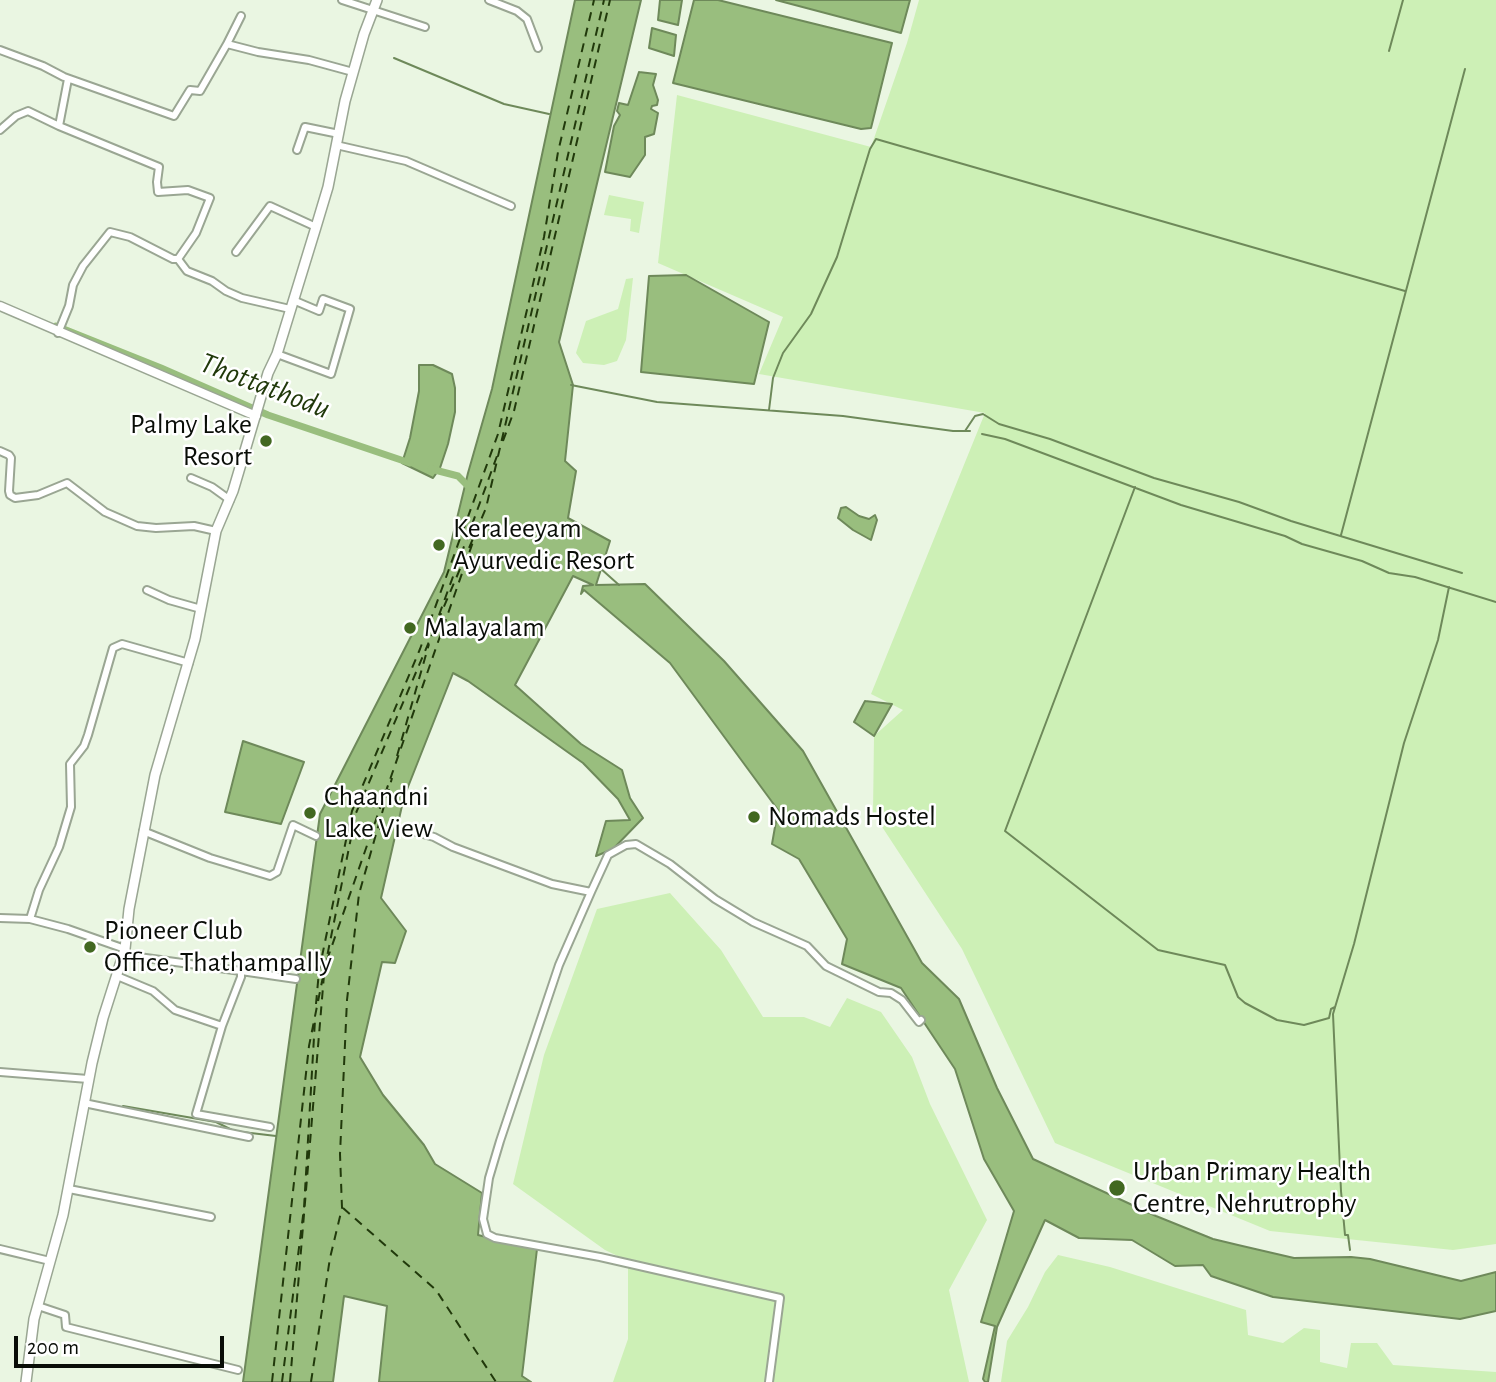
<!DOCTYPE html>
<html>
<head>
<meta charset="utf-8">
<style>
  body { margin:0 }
  #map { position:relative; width:1496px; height:1382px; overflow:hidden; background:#eaf6e2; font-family:"Alegreya Sans",sans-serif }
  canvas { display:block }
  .scale { position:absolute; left:14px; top:1336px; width:210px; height:32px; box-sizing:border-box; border:4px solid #090d07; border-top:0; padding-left:9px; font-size:21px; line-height:24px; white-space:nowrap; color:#090d07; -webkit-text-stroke:5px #fff; paint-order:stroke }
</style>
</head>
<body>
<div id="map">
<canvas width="1496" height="1382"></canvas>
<div class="scale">200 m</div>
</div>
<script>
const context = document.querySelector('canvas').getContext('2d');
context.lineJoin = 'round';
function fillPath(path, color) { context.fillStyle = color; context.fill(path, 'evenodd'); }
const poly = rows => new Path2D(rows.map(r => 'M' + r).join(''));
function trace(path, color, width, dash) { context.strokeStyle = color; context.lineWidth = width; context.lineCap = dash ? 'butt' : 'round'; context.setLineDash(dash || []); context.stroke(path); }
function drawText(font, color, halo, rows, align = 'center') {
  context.font = font + ' "Alegreya Sans",sans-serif'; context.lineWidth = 5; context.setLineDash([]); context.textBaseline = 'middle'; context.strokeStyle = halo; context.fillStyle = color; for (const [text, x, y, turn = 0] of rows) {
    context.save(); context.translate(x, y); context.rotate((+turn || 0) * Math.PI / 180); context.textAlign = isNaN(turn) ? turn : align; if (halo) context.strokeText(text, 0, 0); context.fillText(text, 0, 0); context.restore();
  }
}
fillPath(poly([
  [919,0,1496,0,1496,1244,1453,1250,1270,1231,1055,1143,962,949,873,813,874,736,903,710,871,694,985,413,759,374,783,317,658,263,677,95,871,147,907,43],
  [609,195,644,202,639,233,630,231,631,219,604,215],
  [633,278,626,340,617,361,604,365,583,363,576,353,586,321,618,309,626,279],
  [670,893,721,950,763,1017,804,1017,830,1027,847,998,881,1012,912,1057,930,1104,987,1220,949,1290,969,1382,613,1382,628,1339,628,1261,605,1250,513,1184,544,1055,597,909],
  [1058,1255,1110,1267,1246,1310,1248,1335,1283,1343,1304,1328,1320,1330,1320,1362,1347,1368,1351,1343,1377,1343,1393,1365,1496,1372,1496,1382,1001,1382,1007,1341,1028,1307,1045,1272]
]), '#cdf0b6');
const water = poly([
  [575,0,641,0,559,342,573,385,565,461,576,471,568,518,610,541,596,585,645,584,724,661,803,751,922,963,959,999,997,1088,1033,1159,1156,1216,1213,1239,1238,1245,1294,1258,1351,1257,1370,1259,1461,1281,1496,1272,1496,1311,1460,1319,1273,1297,1211,1276,1203,1265,1175,1266,1132,1240,1079,1238,1045,1220,997,1327,988,1382,985,1382,983,1379,995,1326,981,1322,1014,1211,984,1159,955,1069,901,988,842,964,847,939,799,859,772,844,778,810,670,663,584,590,581,594,583,586,593,585,573,576,515,685,581,744,622,770,630,798,643,818,613,849,596,856,606,821,630,820,618,799,583,763,468,681,453,673,404,797,381,898,406,931,395,963,382,962,360,1057,383,1095,424,1145,435,1164,482,1193,478,1235,537,1249,522,1376,531,1382,379,1382,387,1306,344,1296,333,1382,243,1382,320,814,444,572,468,473,492,389,575,0],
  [660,0,682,0,678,25,658,20,660,0],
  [694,0,718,0,892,43,871,128,861,129,673,83,694,0],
  [776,0,910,0,901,33,776,0],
  [652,28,676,35,674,56,649,48,652,28],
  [639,72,656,74,653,85,658,100,657,105,652,106,651,109,658,113,654,134,645,137,645,155,630,177,605,172,614,126,620,115,617,111,619,103,628,105,639,72],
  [686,275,769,322,754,384,641,372,649,276,686,275],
  [419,365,433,365,452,374,455,388,455,412,448,444,440,468,433,478,402,463,410,438,419,391,419,365],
  [846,507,859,516,869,519,875,515,877,520,871,540,853,530,838,518,841,508,846,507],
  [865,701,892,704,874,736,854,722,865,701],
  [243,741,304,762,281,824,225,812,243,741]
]);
fillPath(water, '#99be7e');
trace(water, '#6e895a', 2);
trace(poly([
  [1389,51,1403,0],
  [394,58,504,104,549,114],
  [571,385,657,402,843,416,953,431,970,431],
  [769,410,773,378,783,353,811,314,837,257,870,149,876,139,1405,291],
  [965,431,975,416,983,414,999,424,1050,439,1154,478,1239,502,1291,521,1462,573],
  [982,434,1005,439,1181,505,1285,536,1302,544,1362,561,1389,573,1415,577,1496,602],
  [1135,487,1005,831,1158,950,1225,965,1238,997,1245,1003,1277,1020,1304,1025,1329,1018,1331,1009,1335,1007],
  [1341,535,1465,69],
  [600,568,619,585],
  [123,1106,216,1122,234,1131,276,1136],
  [1350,1250,1348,1235,1345,1235,1341,1191,1333,1014,1354,944,1404,743,1438,640,1449,587]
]), '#6e895a', 2);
trace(poly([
  [56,326,161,368,268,415,410,463],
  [431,469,458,476,472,490]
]), '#99be7e', 7);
trace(poly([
  [503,441,514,411,610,0],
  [439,615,497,456],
  [397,756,429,644],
  [379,829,404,829],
  [327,960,474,539],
  [316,1004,319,971,352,811,420,649,498,434,544,237,558,152,594,0],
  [343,1208,436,1290,496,1382],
  [272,1382,309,1046,356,813,486,508,604,0],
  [282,1382,304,1208,315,1020],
  [290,1382,324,975],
  [311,1382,330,1258,342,1208,340,1154,347,1000,359,894,392,778]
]), '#21390b', 2, [9, 7]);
const minor = poly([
  [342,0,425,27],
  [489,0,517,11,527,19,538,48],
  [227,44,241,16],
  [0,50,43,66,64,77,174,116,190,90,200,91,227,44,258,52,309,60,353,72],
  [59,126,68,79],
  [0,130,16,116,28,111,59,126,159,167,157,182,158,192,188,190,210,198,196,233,178,259,187,271,212,281,226,291,242,298,290,309],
  [336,145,406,161,511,206],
  [297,150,305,127,339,134],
  [236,252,270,206,316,227],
  [58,333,69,306,73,285,83,266,110,232,130,237,173,259,178,259],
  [277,354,331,374,350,309,323,299,319,311,293,300],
  [0,451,9,455,11,458,9,491,10,495,15,498,38,495,67,483,105,512,137,526,156,528,194,526,216,531],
  [191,478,212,487,230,500],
  [147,590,169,600,201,609],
  [405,829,434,837,453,847,552,884,591,892,559,965,500,1141,489,1178,483,1219,487,1234,495,1238,600,1257,780,1298,769,1382],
  [143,831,210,858,270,876,277,872,293,825,316,836],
  [591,892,608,855,626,845,636,844,670,864,715,899,753,922,807,946,826,966,879,992,891,993,902,1000,919,1022,921,1020],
  [0,918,30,919,68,929,125,949],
  [30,919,39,890,59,847,71,807,70,764,84,746,88,735,113,648,122,644,189,663],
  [124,955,241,971,241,977,222,1026,196,1114,270,1127],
  [241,971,296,979],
  [117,976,153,991,175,1010,222,1026],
  [0,1072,88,1079],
  [84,1103,249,1137],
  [69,1189,211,1217],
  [0,1249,50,1261],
  [38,1306,65,1315,66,1327,238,1370]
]);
const tertiary = poly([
  [0,306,256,416]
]);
const secondary = poly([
  [26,1382,34,1319,63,1215,92,1063,103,1018,125,949,129,909,155,775,195,639,216,531,233,491,268,373,277,354,316,227,328,187,345,101,364,34,377,0]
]);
trace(minor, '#9aa693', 10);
trace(tertiary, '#9aa693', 11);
trace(secondary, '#9aa693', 12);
trace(minor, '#fff', 6);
trace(tertiary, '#fff', 8);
trace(secondary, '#fff', 9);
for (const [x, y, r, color] of [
  [266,441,7,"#426821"],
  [439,545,7,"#426821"],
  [410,628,7,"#426821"],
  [310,813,7,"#426821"],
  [754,817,7,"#426821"],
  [90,947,7,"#426821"],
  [1117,1188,9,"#426821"]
]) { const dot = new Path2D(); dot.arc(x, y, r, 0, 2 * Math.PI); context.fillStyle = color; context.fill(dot); trace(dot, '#fff', 2.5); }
drawText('28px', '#090d07', '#fff', [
  ["Palmy Lake",252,425,"right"],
  ["Resort",252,457,"right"],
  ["Keraleeyam",453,529],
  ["Ayurvedic Resort",453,561],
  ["Malayalam",424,628],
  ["Chaandni",324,797],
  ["Lake View",324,829],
  ["Nomads Hostel",768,817],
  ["Pioneer Club",104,931],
  ["Office, Thathampally",104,963],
  ["Urban Primary Health",1133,1172],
  ["Centre, Nehrutrophy",1133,1204]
], 'left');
drawText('italic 30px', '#21390b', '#fff', [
  ["Thottathodu",265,386,21]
]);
</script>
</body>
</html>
